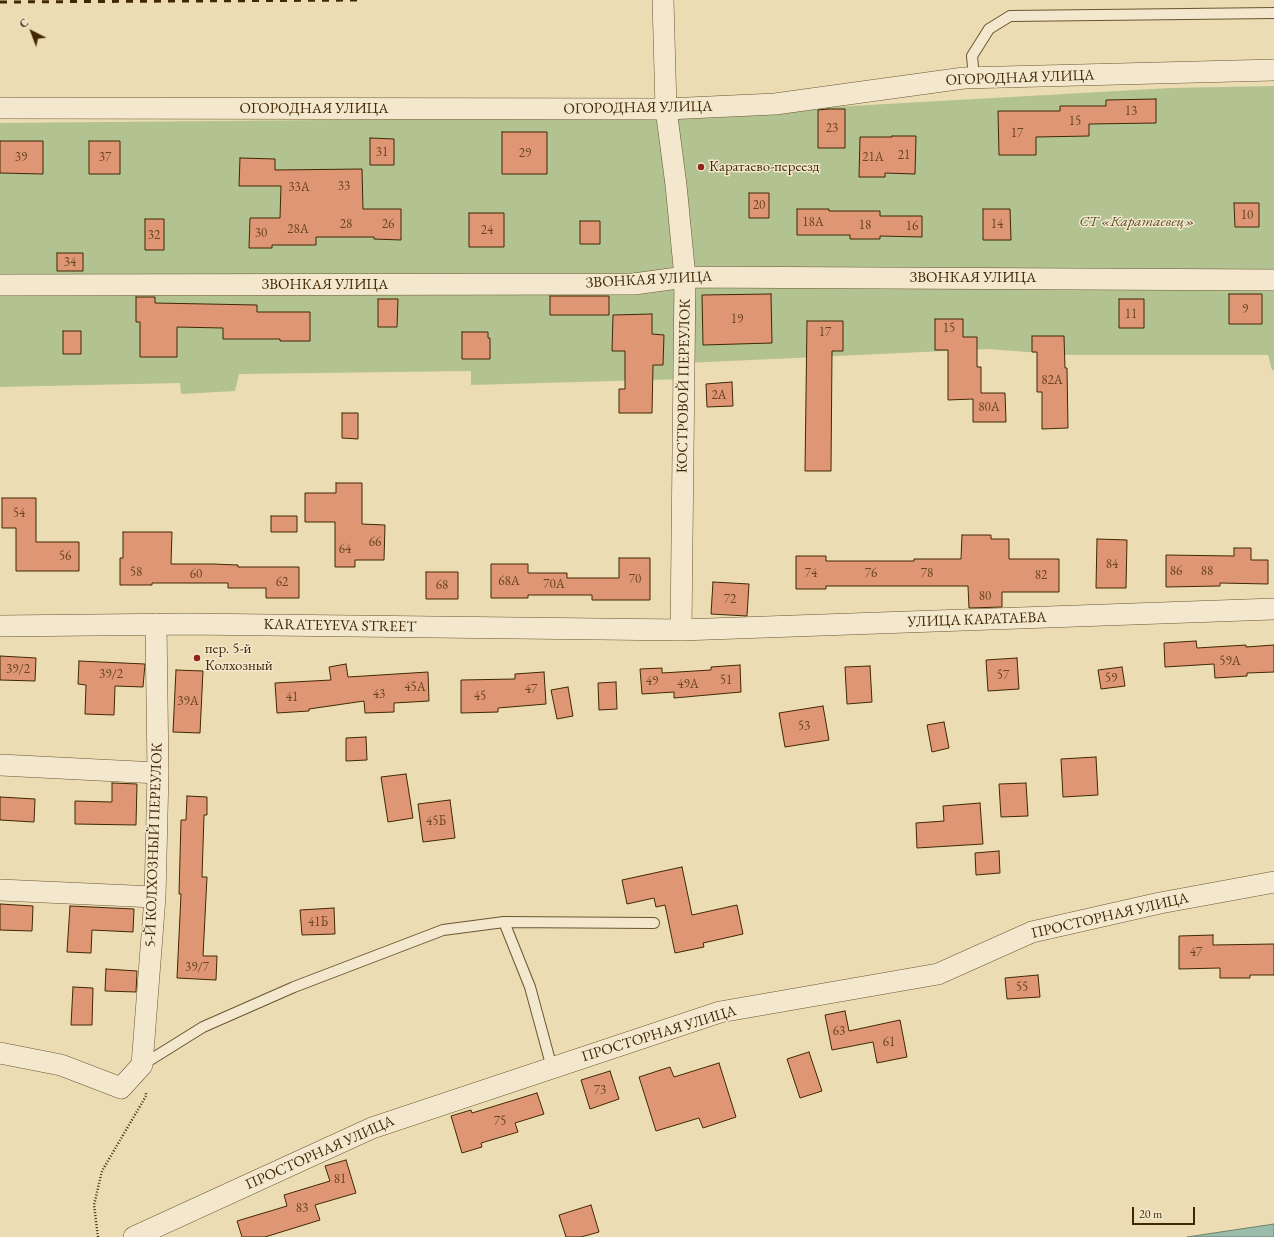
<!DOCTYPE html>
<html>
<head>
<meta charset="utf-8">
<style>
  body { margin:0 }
  #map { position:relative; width:1274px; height:1237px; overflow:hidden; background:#ecdcb3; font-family:"EB Garamond",serif }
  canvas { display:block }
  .north { position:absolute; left:12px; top:12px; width:40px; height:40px; -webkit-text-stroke:3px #f3e8ce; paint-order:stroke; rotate:318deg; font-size:11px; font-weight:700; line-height:16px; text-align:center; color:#402805 }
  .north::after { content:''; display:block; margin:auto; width:14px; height:18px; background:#402805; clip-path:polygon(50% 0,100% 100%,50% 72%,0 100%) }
  .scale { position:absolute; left:1132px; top:1207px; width:63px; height:18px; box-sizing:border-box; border:2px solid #402805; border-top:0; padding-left:5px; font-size:12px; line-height:14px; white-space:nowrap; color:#402805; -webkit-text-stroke:3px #f3e8ce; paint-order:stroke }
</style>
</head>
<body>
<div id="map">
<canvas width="1274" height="1237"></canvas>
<div class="north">С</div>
<div class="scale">20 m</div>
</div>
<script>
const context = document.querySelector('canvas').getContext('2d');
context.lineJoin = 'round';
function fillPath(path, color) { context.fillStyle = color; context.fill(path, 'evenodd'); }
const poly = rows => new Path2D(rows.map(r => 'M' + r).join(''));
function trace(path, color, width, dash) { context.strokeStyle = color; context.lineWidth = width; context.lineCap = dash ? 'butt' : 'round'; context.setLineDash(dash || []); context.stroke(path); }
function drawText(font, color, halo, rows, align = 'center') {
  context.font = font + ' "EB Garamond",serif'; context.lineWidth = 3; context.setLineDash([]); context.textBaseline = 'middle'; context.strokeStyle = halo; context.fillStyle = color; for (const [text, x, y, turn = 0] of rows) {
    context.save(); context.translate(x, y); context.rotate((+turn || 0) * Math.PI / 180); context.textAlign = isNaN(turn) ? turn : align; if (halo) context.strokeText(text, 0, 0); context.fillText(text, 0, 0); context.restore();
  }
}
fillPath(poly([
  [1274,86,1274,370,1272,370,1268,355,1068,355,988,349,686,363,685,379,471,385,471,371,239,374,235,391,181,394,180,383,0,387,0,123,654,117,1171,88]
]), '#b2c291');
const water = poly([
  [1274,1224,1274,1237,1187,1237,1274,1224]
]);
fillPath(water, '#99bcab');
trace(water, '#758169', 1);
const building = poly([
  [1156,99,1156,123,1089,124,1089,136,1036,137,1036,155,999,155,998,111,1060,111,1060,106,1106,106,1106,100,1156,99],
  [828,109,845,109,845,148,818,148,818,110,828,109],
  [502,132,547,132,547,174,502,174,502,132],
  [892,136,916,136,915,174,885,173,885,177,859,177,860,137,892,137,892,136],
  [370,138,394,139,394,165,370,165,370,138],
  [0,141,43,141,43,174,0,173,0,141],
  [89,141,120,141,120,174,89,174,89,141],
  [240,158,275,159,275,170,362,169,363,209,401,209,401,240,374,239,374,237,316,237,316,245,272,245,272,248,249,248,250,218,280,218,281,186,239,186,240,158],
  [749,193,769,193,769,218,749,218,749,193],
  [1234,203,1259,203,1259,227,1235,227,1234,203],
  [797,209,829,209,829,211,880,211,880,216,922,216,922,237,880,236,880,239,850,239,850,235,797,235,797,209],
  [983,209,1010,209,1011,240,983,240,983,209],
  [469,213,504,213,504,247,469,247,469,213],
  [145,219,164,219,164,250,145,250,145,219],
  [580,221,600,221,600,244,580,244,580,221],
  [57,253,83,253,83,271,57,271,57,253],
  [771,294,772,343,703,345,702,295,771,294],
  [1229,294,1262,294,1262,324,1229,324,1229,294],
  [550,296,609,296,609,315,550,315,550,296],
  [136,297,155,297,155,303,257,305,257,312,310,312,310,341,280,341,280,339,223,339,223,328,177,327,177,357,140,357,140,322,136,322,136,297],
  [378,299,398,299,397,327,378,327,378,299],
  [1119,299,1144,299,1144,328,1119,328,1119,299],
  [652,314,652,334,664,335,663,365,653,365,652,413,619,413,619,389,625,389,625,351,612,351,613,315,652,314],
  [935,319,963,319,963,337,977,337,977,367,981,367,981,393,1005,393,1006,422,973,422,973,399,948,400,948,350,935,350,935,319],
  [807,321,843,321,843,351,832,351,831,471,805,471,807,321],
  [63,331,81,331,81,354,63,354,63,331],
  [462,332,488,332,488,338,490,338,490,359,462,359,462,332],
  [1032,336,1064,336,1065,368,1067,368,1068,428,1042,429,1042,392,1037,392,1037,352,1032,352,1032,336],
  [732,382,733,406,707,407,706,384,732,382],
  [342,413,358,413,358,439,342,438,342,413],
  [336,483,362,483,362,524,385,525,384,560,355,560,355,567,335,567,335,522,305,522,305,493,336,493,336,483],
  [2,498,36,498,36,542,79,542,79,571,16,571,16,528,2,528,2,498],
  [271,516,297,516,297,532,271,532,271,516],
  [123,532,172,532,171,564,213,564,238,565,238,567,299,567,299,598,266,598,266,588,228,588,228,583,152,583,152,585,120,585,120,558,123,558,123,532],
  [962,535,991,535,991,539,1009,539,1009,559,1059,559,1059,592,1002,592,1002,607,969,608,968,586,826,586,826,589,796,589,796,556,826,556,826,561,914,561,914,559,961,559,962,535],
  [1097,539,1127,540,1126,588,1096,588,1097,539],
  [1234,548,1251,548,1251,560,1268,560,1268,584,1220,583,1220,586,1166,587,1166,555,1234,556,1234,548],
  [619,558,650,558,650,600,592,600,592,595,528,595,528,598,491,598,491,564,528,564,528,573,567,573,567,578,619,578,619,558],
  [426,572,458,572,458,599,426,599,426,572],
  [713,582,749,584,747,616,711,614,713,582],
  [1196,641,1197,648,1246,645,1246,647,1274,645,1274,672,1247,673,1247,676,1215,678,1214,664,1165,667,1164,643,1196,641],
  [0,656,36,658,35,681,0,680,0,656],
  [1017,658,1019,689,988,691,986,660,1017,658],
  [79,661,145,664,143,687,115,686,114,715,85,714,86,685,78,684,79,661],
  [346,664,348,677,428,672,429,701,394,703,394,712,365,713,364,701,309,709,309,711,277,713,275,683,331,680,329,667,346,664],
  [740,665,741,692,674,698,674,692,642,694,640,669,662,668,662,673,711,670,711,667,740,665],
  [870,666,872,702,847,704,845,667,870,666],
  [1122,667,1125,686,1101,689,1098,670,1122,667],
  [176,670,203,671,200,733,173,732,176,670],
  [544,672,546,704,498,708,498,712,461,713,461,680,515,679,515,674,544,672],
  [616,682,617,709,599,710,598,683,616,682],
  [568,687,573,716,557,719,551,690,568,687],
  [823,706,829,740,785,747,779,713,823,706],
  [944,722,949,748,932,752,927,725,944,722],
  [366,737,367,760,346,761,346,738,366,737],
  [1096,757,1098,795,1063,797,1061,759,1096,757],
  [406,774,413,818,388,822,381,777,406,774],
  [112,783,137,784,136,825,75,824,75,801,112,802,112,783],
  [1026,783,1028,816,1001,817,999,784,1026,783],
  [187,796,207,797,207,815,204,815,202,877,207,877,203,956,217,956,216,980,177,978,181,894,179,894,181,820,186,820,187,796],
  [0,797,35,799,34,822,0,820,0,797],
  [450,800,455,838,423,842,418,804,450,800],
  [980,803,983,844,917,848,916,823,944,821,943,806,980,803],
  [999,851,1000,873,976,875,975,853,999,851],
  [682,867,692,915,737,905,743,934,703,943,704,947,675,953,665,905,656,907,654,898,627,904,622,880,682,867],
  [0,904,33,906,32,931,0,930,0,904],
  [70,906,134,909,133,932,92,930,91,953,67,952,70,906],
  [334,908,335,934,302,935,300,910,334,908],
  [1213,935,1213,945,1274,944,1274,975,1250,975,1250,978,1220,978,1220,968,1179,969,1179,936,1213,935],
  [106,969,137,971,136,992,105,991,106,969],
  [1038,975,1040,997,1007,999,1005,978,1038,975],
  [73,987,93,988,92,1025,71,1025,73,987],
  [845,1011,849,1031,900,1020,907,1057,877,1063,873,1042,832,1050,825,1015,845,1011],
  [809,1052,822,1091,800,1098,787,1059,809,1052],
  [719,1063,736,1117,703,1128,699,1118,656,1131,639,1077,670,1067,674,1077,719,1063],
  [610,1071,619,1099,590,1109,581,1080,610,1071],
  [537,1093,544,1114,515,1123,518,1132,481,1143,482,1147,462,1153,451,1116,471,1110,472,1113,537,1093],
  [346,1160,356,1193,315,1205,320,1220,265,1237,242,1237,237,1221,287,1206,284,1195,330,1181,325,1166,346,1160],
  [591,1205,599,1232,581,1237,566,1237,559,1215,591,1205]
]);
fillPath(building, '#df9674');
trace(building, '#402805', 1);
const service = poly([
  [974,78,972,56,989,29,1010,16,1274,13],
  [504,922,530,987,552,1068],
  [142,1065,203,1027,294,987,443,930,504,922,654,923]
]);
const minor = poly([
  [663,0,666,109,676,185,685,277,681,630],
  [0,108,666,109,775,104,964,78,1274,70],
  [0,285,634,284,685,277,1274,280],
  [0,626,187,624,681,630,1274,609],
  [0,765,158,773],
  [0,890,155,897],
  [0,1053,61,1065,121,1088,142,1065,155,897,158,773,156,624],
  [134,1237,372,1128,720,1012,938,974,1032,932,1160,903,1274,882]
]);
trace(service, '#6b5530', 12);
trace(minor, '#6b5530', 22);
trace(poly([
  [98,1237,94,1205,102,1171,146,1096,146,1093]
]), '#402805', 2.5, [1, 2]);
trace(service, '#f3e8ce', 10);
trace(minor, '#f3e8ce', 21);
trace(poly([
  [0,2,364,0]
]), '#402805', 3, [7, 7]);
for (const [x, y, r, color] of [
  [701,167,4,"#8f2418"],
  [197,658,4,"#8f2418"]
]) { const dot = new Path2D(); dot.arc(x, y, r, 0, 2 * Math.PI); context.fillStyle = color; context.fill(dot); trace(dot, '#f3e8ce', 1.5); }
drawText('13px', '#684421', null, [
  ["13",1131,111],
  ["15",1075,121],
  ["23",832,128],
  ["17",1017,133],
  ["31",382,152],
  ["29",525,153],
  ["21",904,155],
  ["39",21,157],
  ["37",105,157],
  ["21А",873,157],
  ["33",344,186],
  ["33А",299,187],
  ["20",759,205],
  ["10",1247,215],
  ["18А",813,222],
  ["28",346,224],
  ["26",388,224],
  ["14",997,224],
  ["18",865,225],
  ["16",912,226],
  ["28А",298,229],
  ["24",487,230],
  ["30",261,233],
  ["32",154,235],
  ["34",70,262],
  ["9",1245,309],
  ["11",1131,314],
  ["19",737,319],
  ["15",949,328],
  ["17",825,332],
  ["82А",1052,380],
  ["2А",719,395],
  ["80А",989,407],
  ["54",19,513],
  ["66",375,542],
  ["64",345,549],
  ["56",65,556],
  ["84",1112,564],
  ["86",1176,571],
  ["88",1207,571],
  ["58",136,572],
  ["74",811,573],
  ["76",871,573],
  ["78",927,573],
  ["60",196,574],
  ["82",1041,575],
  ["70",635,579],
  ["68А",509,581],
  ["62",282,582],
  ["70А",554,584],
  ["68",442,585],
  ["80",985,596],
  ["72",730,599],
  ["59А",1230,661],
  ["39/2",18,669],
  ["39/2",111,674],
  ["57",1003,675],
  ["59",1111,678],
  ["51",726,680],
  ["49",652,681],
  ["49А",688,684],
  ["45А",415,687],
  ["47",531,689],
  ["43",379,694],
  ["45",480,696],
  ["41",292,697],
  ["39А",188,701],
  ["53",804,726],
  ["45Б",436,821],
  ["41Б",318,922],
  ["47",1196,952],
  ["39/7",197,967],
  ["55",1022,987],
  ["63",839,1031],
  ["61",889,1042],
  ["73",600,1090],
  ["75",500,1121],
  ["81",340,1179],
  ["83",302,1208]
]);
drawText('15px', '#402805', '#f3e8ce', [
  ["ОГОРОДНАЯ УЛИЦА",1020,78,-2],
  ["ОГОРОДНАЯ УЛИЦА",638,108,-1],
  ["ОГОРОДНАЯ УЛИЦА",314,109],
  ["ЗВОНКАЯ УЛИЦА",973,278],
  ["ЗВОНКАЯ УЛИЦА",649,280,-3],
  ["ЗВОНКАЯ УЛИЦА",325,285],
  ["КОСТРОВОЙ ПЕРЕУЛОК",684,386,-89],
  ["УЛИЦА КАРАТАЕВА",977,620,-2],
  ["KARATEYEVA STREET",340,626,1],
  ["5-Й КОЛХОЗНЫЙ ПЕРЕУЛОК",154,845,-88],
  ["ПРОСТОРНАЯ УЛИЦА",1110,916,-13],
  ["ПРОСТОРНАЯ УЛИЦА",659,1034,-17],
  ["ПРОСТОРНАЯ УЛИЦА",320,1153,-24]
]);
drawText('15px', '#402805', '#f3e8ce', [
  ["Каратаево-переезд",709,167],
  ["пер. 5-й",205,649],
  ["Колхозный",205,666]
], 'left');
drawText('italic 15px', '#5c4e28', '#f3e8ce', [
  ["СТ «Каратаевец»",1137,222]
]);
</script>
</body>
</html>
